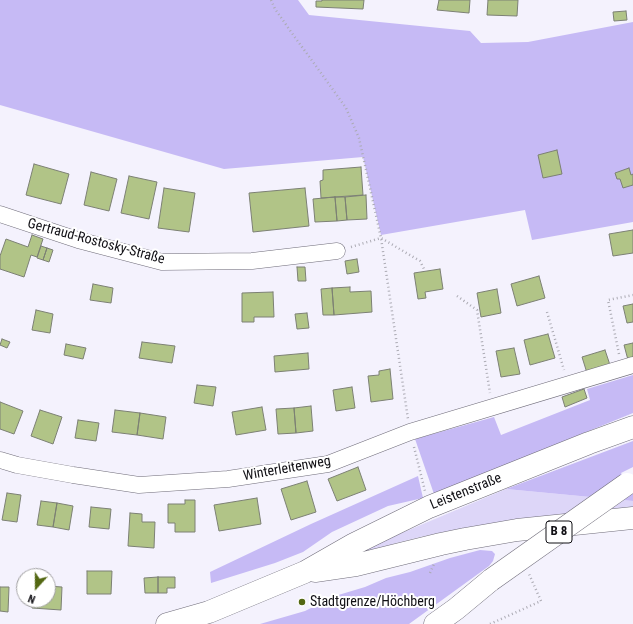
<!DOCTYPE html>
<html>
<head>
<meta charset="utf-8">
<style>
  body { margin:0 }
  #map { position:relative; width:633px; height:624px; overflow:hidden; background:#f4f2fd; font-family:"Roboto Condensed",sans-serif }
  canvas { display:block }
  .north { position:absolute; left:16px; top:568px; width:40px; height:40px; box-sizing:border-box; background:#fff; border:1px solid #a09fa1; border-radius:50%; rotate:201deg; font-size:11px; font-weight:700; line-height:16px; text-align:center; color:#111015 }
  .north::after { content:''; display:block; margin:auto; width:14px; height:18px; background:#536712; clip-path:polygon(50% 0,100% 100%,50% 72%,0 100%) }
</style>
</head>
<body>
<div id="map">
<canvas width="633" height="624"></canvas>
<div class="north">N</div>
</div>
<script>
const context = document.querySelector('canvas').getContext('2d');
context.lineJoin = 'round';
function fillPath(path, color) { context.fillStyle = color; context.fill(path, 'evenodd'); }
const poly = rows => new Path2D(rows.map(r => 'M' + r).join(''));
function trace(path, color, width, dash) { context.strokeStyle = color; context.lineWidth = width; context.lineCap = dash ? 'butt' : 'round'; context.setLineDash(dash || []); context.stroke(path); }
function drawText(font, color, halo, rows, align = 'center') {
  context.font = font + ' "Roboto Condensed",sans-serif'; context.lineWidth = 4; context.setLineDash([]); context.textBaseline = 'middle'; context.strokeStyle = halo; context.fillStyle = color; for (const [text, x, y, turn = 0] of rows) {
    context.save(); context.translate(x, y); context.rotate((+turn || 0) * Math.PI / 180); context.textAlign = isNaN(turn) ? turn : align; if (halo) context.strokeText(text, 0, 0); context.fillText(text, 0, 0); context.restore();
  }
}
fillPath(poly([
  [506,489,633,501,633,507,460,529,420,537,396,543,374,551,333,562]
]), '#ddd6f8');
fillPath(poly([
  [0,0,298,0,309,15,470,31,481,43,528,42,633,22,633,222,532,240,525,210,381,235,363,157,224,169,0,105],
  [633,375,633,413,434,494,415,439,494,417,501,435,590,400,587,389],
  [633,441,633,467,621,473,633,493,633,501,506,489],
  [418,476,423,498,388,506,332,532,303,552,275,563,211,583,210,572,311,524],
  [480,550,492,551,495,554,493,561,489,566,409,624,260,624,305,611,335,596,365,587,386,578,410,572,450,558]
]), '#c6baf5');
const building = poly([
  [322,0,364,0,363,9,316,7,316,1,322,1,322,0],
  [439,0,470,0,469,13,437,10,439,0],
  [488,0,518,0,517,16,487,15,488,0],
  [626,11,627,20,614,21,613,12,626,11],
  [557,150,562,174,543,178,538,155,557,150],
  [34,164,69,174,61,204,26,195,34,164],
  [361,167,363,195,321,198,320,181,323,180,323,170,361,167],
  [629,168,631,175,633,174,633,185,623,188,620,179,617,179,615,173,629,168],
  [91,172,117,179,109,211,84,205,91,172],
  [129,176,157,182,149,219,121,213,129,176],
  [164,188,195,193,189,232,158,228,164,188],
  [305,188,309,226,253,232,249,193,305,188],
  [366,195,367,219,347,220,345,197,366,195],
  [335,197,337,221,315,222,313,199,335,197],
  [335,197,345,197,347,220,337,221,335,197],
  [633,230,633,253,613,256,609,234,633,230],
  [32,235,43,239,37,257,31,255,24,277,0,269,0,256,6,239,28,247,32,235],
  [41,246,47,248,43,260,37,258,41,246],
  [47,248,53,250,49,262,43,260,47,248],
  [357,259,359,272,347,274,345,261,357,259],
  [297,267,305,267,306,281,298,281,297,267],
  [440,269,443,289,425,292,426,298,418,299,414,273,440,269],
  [539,276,545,298,517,306,511,284,539,276],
  [93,284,113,288,111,303,90,300,93,284],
  [350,287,350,292,371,291,372,312,334,315,332,288,350,287],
  [332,288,334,315,323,315,321,289,332,288],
  [497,289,501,313,481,317,477,293,497,289],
  [273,292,274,317,254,317,254,322,242,322,242,293,273,292],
  [633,304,633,322,627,323,623,306,633,304],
  [36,310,53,314,50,333,32,330,36,310],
  [307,313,309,328,297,329,295,314,307,313],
  [548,334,555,358,530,365,524,340,548,334],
  [2,339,10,342,7,348,0,345,2,339],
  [142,342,175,346,172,363,139,358,142,342],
  [633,343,633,359,628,360,624,345,633,343],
  [66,344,86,348,83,359,64,355,66,344],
  [514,348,520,374,501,377,496,351,514,348],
  [605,350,610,365,587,373,582,357,605,350],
  [308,353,309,369,275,372,274,356,308,353],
  [390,369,393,399,371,402,368,376,379,375,379,371,390,369],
  [197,385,216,387,213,406,194,403,197,385],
  [352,387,355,408,336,411,333,390,352,387],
  [584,389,587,398,565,407,562,397,584,389],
  [0,402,23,411,14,434,0,429,0,402],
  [311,406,313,431,296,433,294,408,311,406],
  [262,407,266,430,236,435,232,412,262,407],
  [294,408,296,433,278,434,276,409,294,408],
  [40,410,62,417,53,444,31,436,40,410],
  [115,410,140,413,137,435,112,432,115,410],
  [140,413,166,417,163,439,137,435,140,413],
  [78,420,99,423,96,441,75,438,78,420],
  [358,467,366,490,337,501,328,479,358,467],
  [307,481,316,512,291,520,281,489,307,481],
  [7,493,21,495,17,522,2,520,7,493],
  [257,498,261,524,219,531,214,505,257,498],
  [185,500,195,500,195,532,175,532,175,523,168,523,168,504,185,504,185,500],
  [41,501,57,503,53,527,37,525,41,501],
  [57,503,73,506,69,530,53,527,57,503],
  [91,507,111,509,109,529,89,527,91,507],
  [130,513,142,514,142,522,155,522,154,548,128,546,130,513],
  [87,571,112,571,111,594,87,594,87,571],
  [158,577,158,593,145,593,144,578,158,577],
  [158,577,175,577,175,588,167,588,167,593,158,593,158,577],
  [48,586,62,587,61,610,32,608,32,600,48,600,48,586],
  [0,587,9,587,8,612,0,611,0,587]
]);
fillPath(building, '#b1c487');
trace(building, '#7c8074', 1);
const minor = poly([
  [0,214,78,240,162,262,252,261,337,251],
  [0,460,17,465,73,475,139,485,228,479,328,464,410,432,633,365]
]);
const secondary = poly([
  [315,571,356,565,441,544,465,539,517,530,633,518],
  [167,624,209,612,305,572,354,544,429,507,589,443,633,427]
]);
const primary = poly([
  [435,624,456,609,491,580]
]);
trace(minor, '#6f6c79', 17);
trace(secondary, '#6f6c79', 23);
trace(primary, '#6f6c79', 23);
trace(poly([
  [271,0,275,9,294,36,321,73,346,108,359,138,381,238,408,419],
  [351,247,381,238,420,261,425,271],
  [457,296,477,310,490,393],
  [547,312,564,370],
  [619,354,608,300,633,295],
  [414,447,425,491],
  [430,573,434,564],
  [490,624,541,601,529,574]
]), '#acabb4', 2.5, [1, 3]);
trace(minor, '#fff', 16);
trace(secondary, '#fff', 22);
trace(primary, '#fff', 22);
const primaryBridge = poly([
  [491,580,627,484]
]);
trace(primaryBridge, '#6f6c79', 23, []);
trace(primaryBridge, '#fff', 22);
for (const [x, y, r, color] of [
  [302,602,4,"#536712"]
]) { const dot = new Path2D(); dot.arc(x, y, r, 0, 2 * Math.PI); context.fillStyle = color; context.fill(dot); trace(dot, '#fff', 1.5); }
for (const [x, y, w] of [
  [559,532,26]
]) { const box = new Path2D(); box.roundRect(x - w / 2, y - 11, w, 22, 3); context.fillStyle = '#fff'; context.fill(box); trace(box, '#111015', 1); }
drawText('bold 13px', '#111015', null, [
  ["B 8",559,532]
]);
drawText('14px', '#111015', '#fff', [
  ["Gertraud-Rostosky-Straße",96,242,15],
  ["Winterleitenweg",287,469,-10],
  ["Leistenstraße",466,492,-22]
]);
drawText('14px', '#111015', '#fff', [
  ["Stadtgrenze/Höchberg",310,602]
], 'left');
</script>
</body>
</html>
